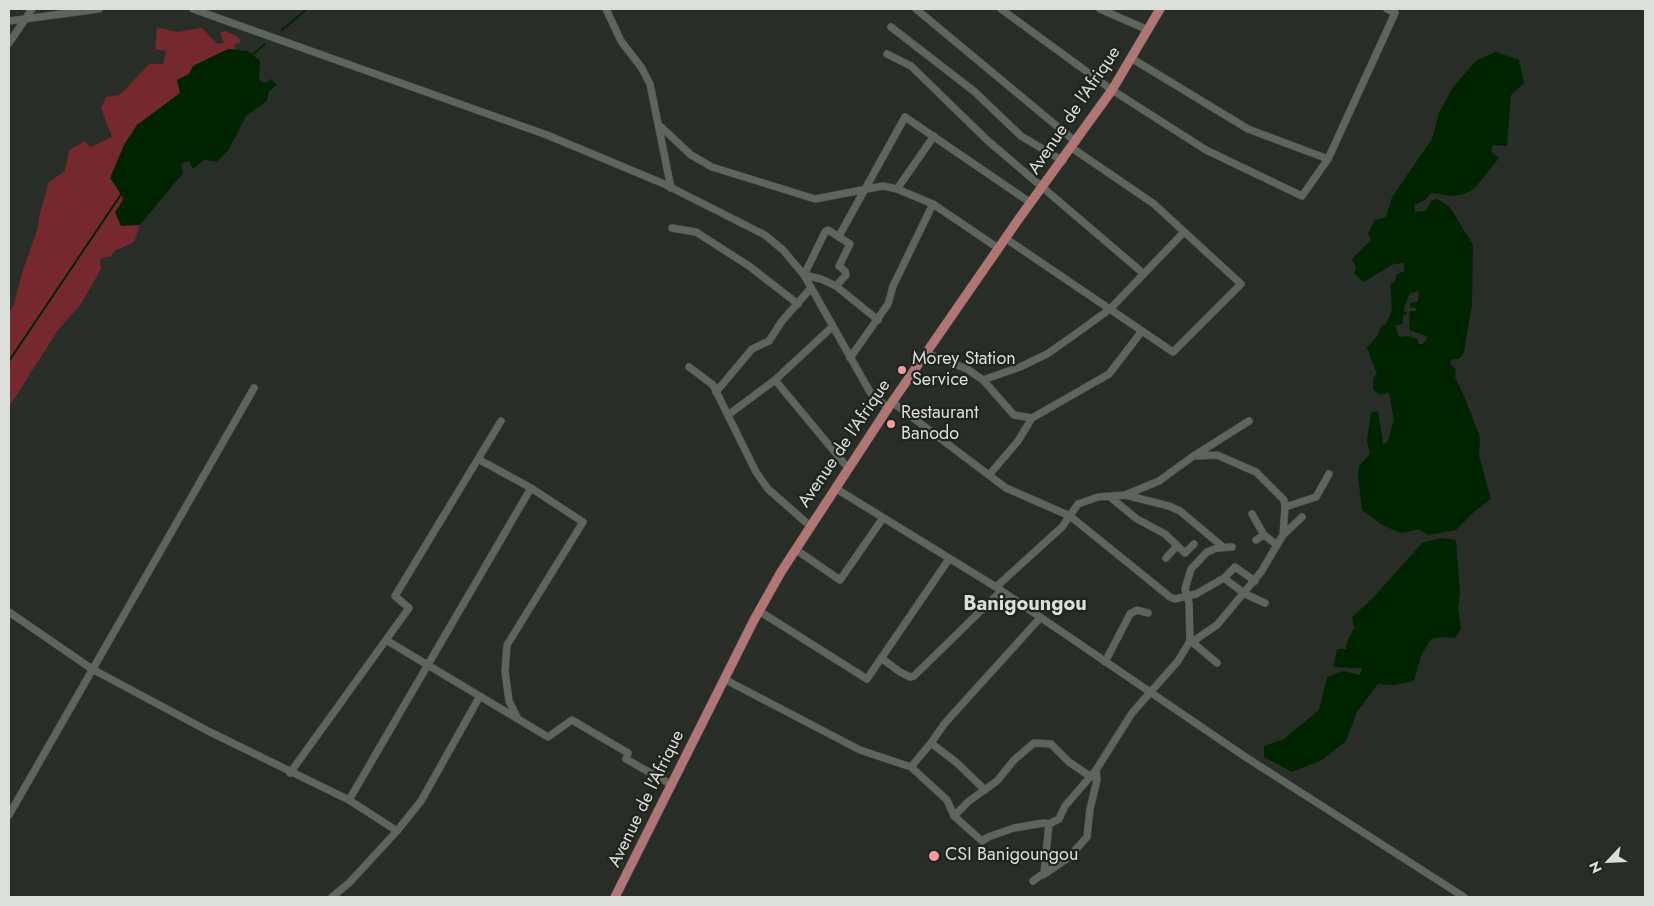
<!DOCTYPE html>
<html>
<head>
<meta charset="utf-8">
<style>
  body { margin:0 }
  #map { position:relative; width:1654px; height:906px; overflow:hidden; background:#282e27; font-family:Jost,sans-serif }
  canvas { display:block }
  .frame { position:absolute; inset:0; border:10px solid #dbdfda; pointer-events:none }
  .north { position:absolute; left:1584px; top:836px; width:50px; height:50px; -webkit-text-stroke:4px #1e241e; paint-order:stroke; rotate:245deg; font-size:14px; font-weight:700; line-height:20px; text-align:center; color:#dbdfda }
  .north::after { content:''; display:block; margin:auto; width:18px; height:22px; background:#dbdfda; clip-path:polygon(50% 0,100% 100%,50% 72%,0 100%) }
</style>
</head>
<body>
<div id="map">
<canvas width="1654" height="906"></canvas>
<div class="frame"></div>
<div class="north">N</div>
</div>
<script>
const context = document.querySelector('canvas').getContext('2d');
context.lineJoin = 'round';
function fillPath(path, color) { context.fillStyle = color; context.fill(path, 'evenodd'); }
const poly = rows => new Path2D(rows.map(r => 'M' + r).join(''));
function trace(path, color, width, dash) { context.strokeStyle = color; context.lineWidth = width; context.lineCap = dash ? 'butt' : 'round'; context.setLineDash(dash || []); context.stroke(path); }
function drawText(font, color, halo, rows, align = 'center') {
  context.font = font + ' Jost,sans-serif'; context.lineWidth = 4.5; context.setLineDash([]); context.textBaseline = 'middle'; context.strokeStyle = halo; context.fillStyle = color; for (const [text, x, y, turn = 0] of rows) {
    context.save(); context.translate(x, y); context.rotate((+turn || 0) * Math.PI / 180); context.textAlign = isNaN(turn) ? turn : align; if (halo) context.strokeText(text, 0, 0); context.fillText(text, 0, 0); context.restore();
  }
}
fillPath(poly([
  [157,27,176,32,202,28,217,44,224,43,220,33,224,31,237,36,241,42,235,44,235,50,228,49,193,66,189,74,177,80,180,93,137,125,124,145,121,225,140,225,134,242,114,251,111,256,100,259,101,269,81,304,58,330,9,407,9,312,13,307,23,270,37,231,40,213,49,182,65,171,69,150,85,141,90,147,112,137,101,108,106,97,120,95,149,64,163,64,166,51,155,49]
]), '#75282d');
fillPath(poly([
  [228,49,248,51,260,61,259,80,265,83,271,79,277,85,269,91,267,101,246,116,228,151,216,162,204,160,193,169,189,161,181,164,183,173,140,225,121,226,115,212,124,199,110,178,124,145,137,125,180,93,177,80,189,74,193,66],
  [1496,52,1519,60,1524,83,1511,95,1507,146,1493,145,1491,152,1499,158,1474,189,1464,194,1452,196,1431,193,1425,200,1414,205,1415,212,1426,211,1431,201,1437,199,1450,207,1473,245,1472,305,1464,352,1459,359,1452,359,1450,364,1456,369,1455,377,1465,398,1480,437,1479,456,1491,499,1474,512,1456,530,1428,535,1419,529,1401,533,1382,525,1362,510,1358,476,1359,466,1370,454,1367,441,1371,412,1378,411,1383,444,1387,443,1394,420,1389,393,1380,395,1373,389,1373,378,1377,374,1367,348,1377,336,1381,326,1386,324,1392,310,1390,284,1395,282,1396,275,1404,271,1404,263,1394,264,1363,282,1354,273,1356,268,1352,259,1371,240,1368,233,1375,220,1386,217,1392,197,1432,139,1439,113,1453,87,1477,60],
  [1419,291,1418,301,1410,303,1410,307,1416,308,1416,311,1410,311,1409,330,1427,336,1427,340,1422,344,1419,344,1417,339,1407,336,1399,337,1395,325,1403,324,1403,315,1406,315,1407,312,1403,311,1410,293],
  [1441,538,1456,540,1460,592,1458,608,1461,629,1455,638,1442,637,1431,639,1421,656,1414,681,1395,685,1378,684,1357,712,1346,741,1322,760,1292,772,1264,757,1264,746,1284,739,1319,710,1327,677,1343,671,1360,675,1362,668,1333,667,1337,649,1346,649,1346,644,1354,628,1352,617,1371,600,1422,543]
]), '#002400');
trace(poly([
  [282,30,307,9],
  [251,56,265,44],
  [9,361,122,193]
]), '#002400', 2);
const minor = poly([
  [193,9,547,135,662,183,765,235,783,250,804,275,870,392,888,408],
  [606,9,621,41,641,67,650,84,671,188],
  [916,9,1076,142],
  [1001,9,1112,90,1206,150,1302,196,1328,159,1395,13,1387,9],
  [1100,9,1148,30],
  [9,21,99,9],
  [891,27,975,92,1021,136,1063,161],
  [9,43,32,9],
  [887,54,911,66,987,140,1144,274],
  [1131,58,1248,129,1328,159],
  [659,125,691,155,712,167,815,199,883,186,897,189,933,204,998,248],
  [897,189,934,136],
  [672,228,696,232,749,266,798,304],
  [839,236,905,117,1031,203],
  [1005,238,1173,352,1241,284,1154,204,1072,148],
  [836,286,846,275,845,271,839,266,850,244,828,230,825,232,804,275,821,279,836,286,878,320],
  [926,353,967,369,983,380,1014,415,1032,418,1109,374,1142,331],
  [850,358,888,304,893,286,933,204],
  [689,367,713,385,756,472,768,489,809,525],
  [775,380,848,468],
  [983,380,1020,367,1047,354,1077,333,1110,309,1184,232],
  [716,392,752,349,769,341,782,321,811,288],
  [892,402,1006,488,1070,516,1170,597,1175,599,1196,594,1224,578,1235,567,1255,581],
  [728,415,775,380,832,327],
  [478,459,531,488,583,522,507,645,505,671,509,701,518,719],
  [989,475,1018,441,1032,418],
  [835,488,996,587,1244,756,1464,897],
  [1125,495,1169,506,1180,511,1223,547],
  [1110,497,1137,519,1165,534,1185,553,1194,544],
  [1285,507,1316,497,1329,474],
  [1252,514,1264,535,1277,545],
  [1283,535,1302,517],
  [1256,540,1264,535],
  [795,549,840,580,883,518],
  [1166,558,1177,546],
  [1224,578,1245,594,1265,603],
  [996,587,1062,527,1078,504,1098,497,1125,495,1159,481,1192,457,1249,421],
  [759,611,867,679,949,559],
  [9,612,92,669,208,731,349,800,397,831],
  [386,640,548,737,572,720,628,753,626,759,672,785],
  [1190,641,1192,642,1217,625,1261,572,1283,535,1285,507,1284,500,1256,472,1217,455,1198,456],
  [1192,642,1217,663],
  [881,658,900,672,910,677,914,676,1001,591],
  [1105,662,1130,614,1137,610,1148,613],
  [724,679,860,750,911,767,947,800,954,816,982,841,988,837,1014,828,1044,823,1049,824,1059,819,1065,806,1096,770,1132,713,1178,661,1190,641,1189,603,1185,589,1191,569,1207,552,1217,548,1232,547],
  [931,743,957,763,985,790],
  [911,767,931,743,945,723,1040,618],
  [290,773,409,608,395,596,501,421],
  [349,800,531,488],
  [9,815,254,388],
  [954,816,969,801,997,781,1014,760,1034,743,1051,744,1069,762,1091,777],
  [1043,875,1068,858,1087,837,1090,809,1097,780,1096,770],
  [1033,881,1044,873,1049,824],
  [332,897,349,883,397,831,421,801,480,696]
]);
const major = poly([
  [615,897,754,620,781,572,888,408,1018,220,1112,90,1160,9]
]);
trace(minor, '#464a45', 8);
trace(major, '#464a45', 10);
trace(minor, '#5e655d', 7);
trace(major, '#b17674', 9);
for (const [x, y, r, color] of [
  [902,370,5,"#f59b9b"],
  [891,424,5,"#f59b9b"],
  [934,856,6,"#f59b9b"]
]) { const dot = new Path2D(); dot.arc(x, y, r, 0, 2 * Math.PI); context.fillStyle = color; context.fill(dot); trace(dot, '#1e241e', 2); }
drawText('18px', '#dbdfda', '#1e241e', [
  ["Avenue de l'Afrique",1075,111,-56],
  ["Avenue de l'Afrique",845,444,-56],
  ["Avenue de l'Afrique",647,799,-64]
]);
drawText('18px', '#dbdfda', '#1e241e', [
  ["Morey Station",912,360],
  ["Service",912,381],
  ["Restaurant",901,414],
  ["Banodo",901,435],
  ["CSI Banigoungou",945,856]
], 'left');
drawText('bold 20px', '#dbdfda', '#1e241e', [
  ["Banigoungou",1025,605]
]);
</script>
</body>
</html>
